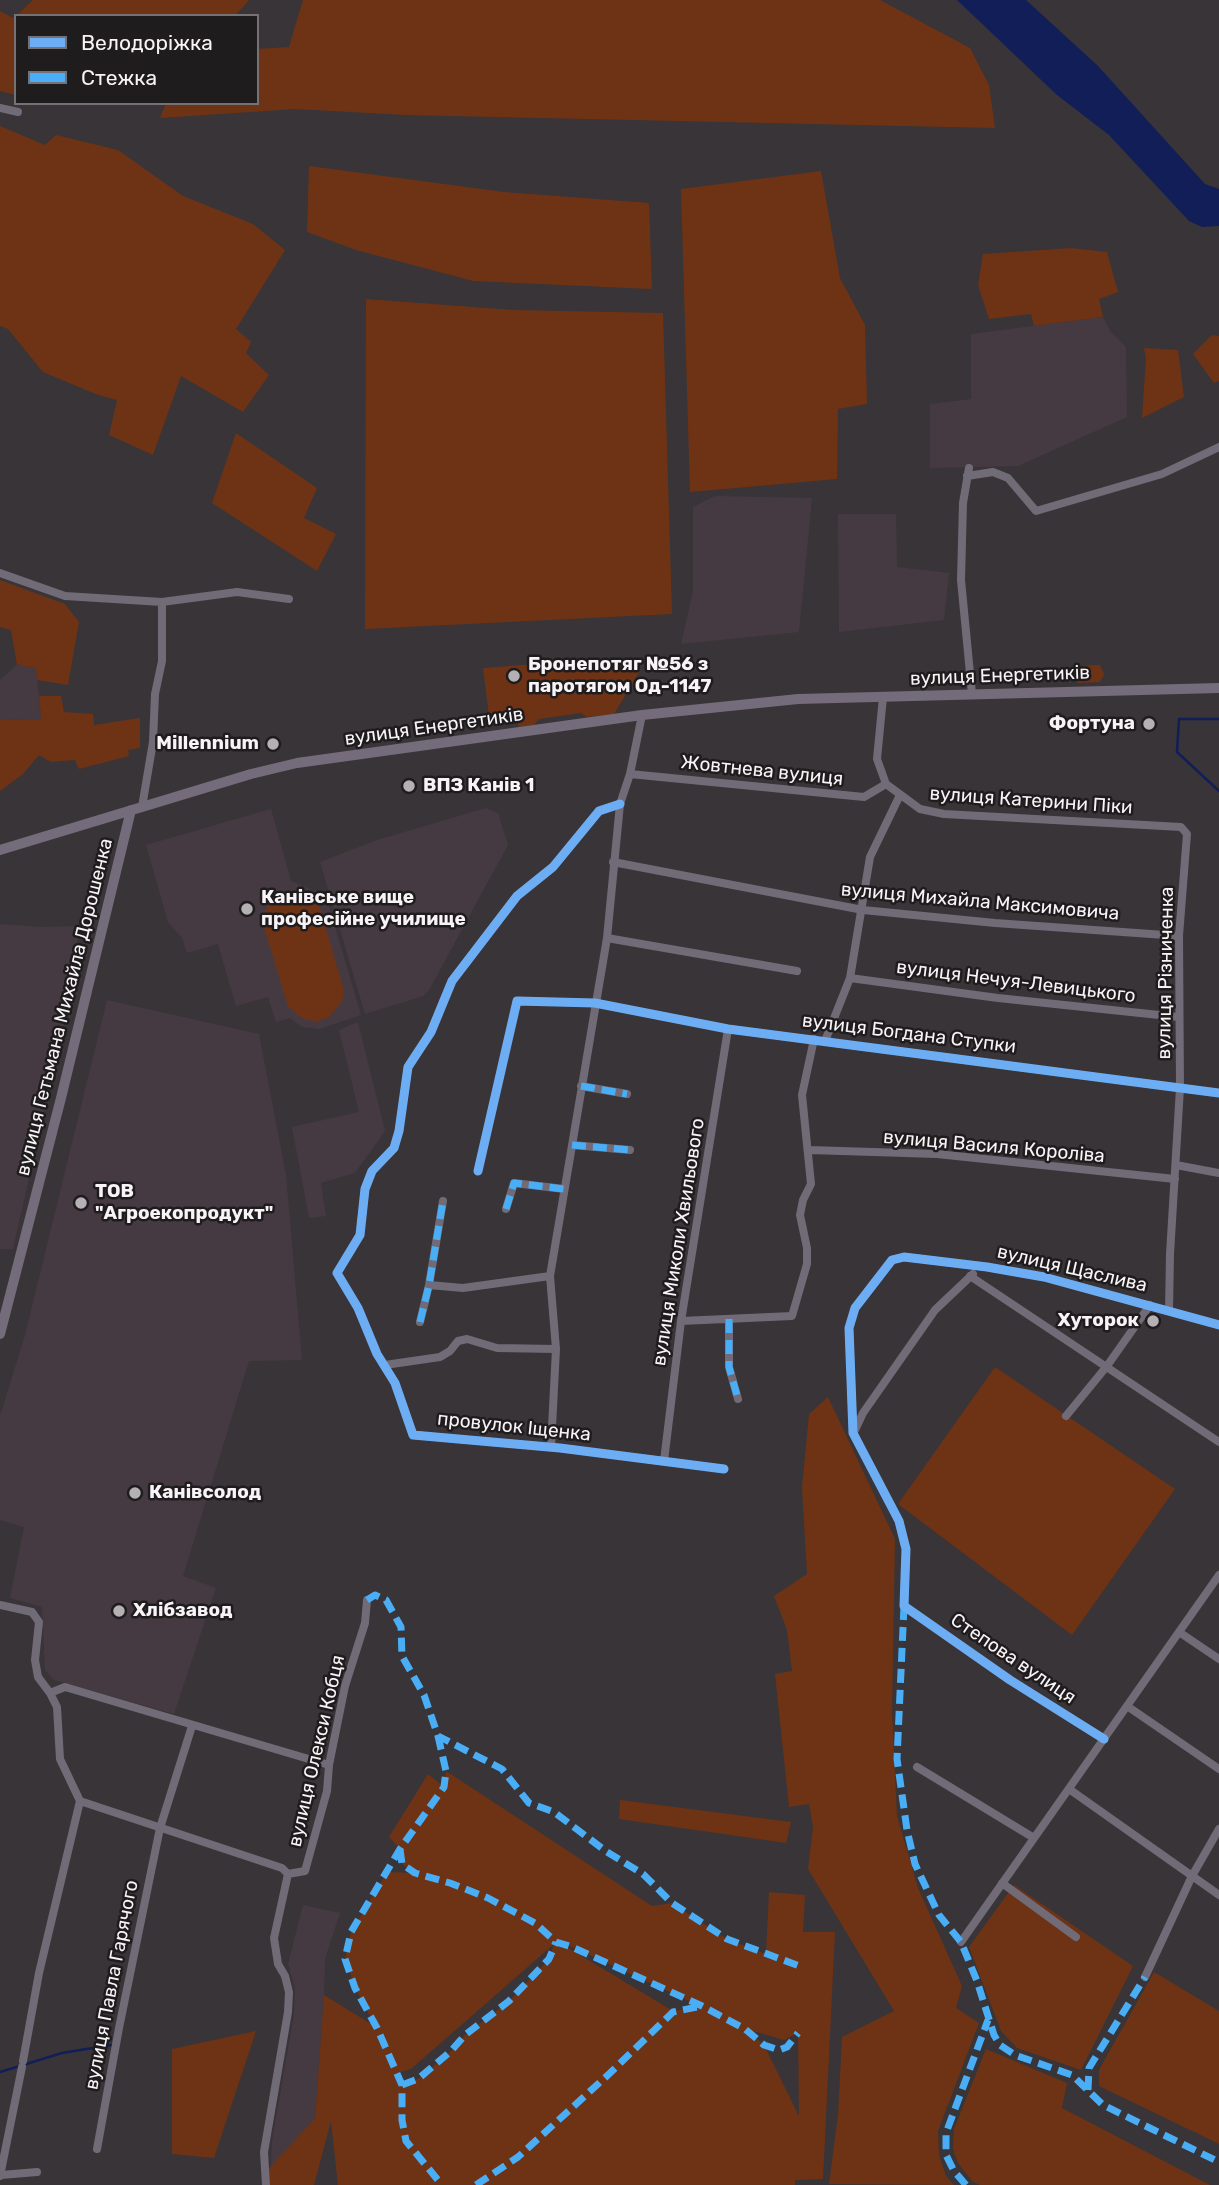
<!DOCTYPE html>
<html>
<head>
<meta charset="utf-8">
<style>
  body { margin:0 }
  #map { position:relative; width:1219px; height:2185px; overflow:hidden; background:#393437; font-family:Rubik,sans-serif }
  canvas { display:block }
  .legend { position:absolute; left:14px; top:14px; width:245px; height:91px; box-sizing:border-box; background:#1f1c1e; border:2px solid #767274; margin:0; padding:9px 12px; list-style:none; font-size:21px; color:#f8f3f6 }
  .legend li { display:flex; align-items:center; gap:14px; height:35px }
  .legend b { width:35px; border:2px solid #767274 }
</style>
</head>
<body>
<div id="map">
<canvas width="1219" height="2185"></canvas>
<ul class="legend">
<li><b style="height:9px;background:#6dadf4"></b>Велодоріжка</li>
<li><b style="height:9px;background:#49aef6"></b>Стежка</li>
</ul>
</div>
<script>
const context = document.querySelector('canvas').getContext('2d');
context.lineJoin = 'round';
function fillPath(path, color) { context.fillStyle = color; context.fill(path, 'evenodd'); }
const poly = rows => new Path2D(rows.map(r => 'M' + r).join(''));
function trace(path, color, width, dash) { context.strokeStyle = color; context.lineWidth = width; context.lineCap = dash ? 'butt' : 'round'; context.setLineDash(dash || []); context.stroke(path); }
function drawText(font, color, halo, rows, align = 'center') {
  context.font = font + ' Rubik,sans-serif'; context.lineWidth = 5; context.setLineDash([]); context.textBaseline = 'middle'; context.strokeStyle = halo; context.fillStyle = color; for (const [text, x, y, turn = 0] of rows) {
    context.save(); context.translate(x, y); context.rotate((+turn || 0) * Math.PI / 180); context.textAlign = isNaN(turn) ? turn : align; if (halo) context.strokeText(text, 0, 0); context.fillText(text, 0, 0); context.restore();
  }
}
fillPath(poly([
  [1103,317,1110,331,1126,347,1127,417,1018,466,930,468,930,404,971,399,971,334],
  [715,496,812,498,799,632,681,644,693,592,693,507],
  [838,514,896,514,897,567,949,573,944,620,839,632],
  [17,665,36,668,41,719,0,720,0,680],
  [486,808,498,813,508,845,429,990,423,996,365,1014,320,862,377,840],
  [271,809,291,881,326,896,361,1015,320,1029,302,1027,290,1018,276,1022,268,997,236,1006,218,944,187,953,182,938,168,922,146,845],
  [0,924,41,927,79,926,72,988,13,1249,0,1249],
  [107,1000,259,1034,286,1175,302,1360,249,1361,183,1576,216,1588,174,1714,54,1680,45,1670,42,1607,10,1598,24,1527,0,1520,0,1416,25,1335],
  [358,1022,385,1131,355,1173,321,1183,326,1216,309,1218,292,1127,359,1112,339,1030],
  [303,1905,340,1913,325,1959,324,1995,315,2118,271,2167,272,2141,294,2014,295,1988,288,1964]
]), '#463a42');
fillPath(poly([
  [33,0,249,0,235,16,16,16],
  [303,0,880,0,970,48,989,85,995,128,406,115,295,109,160,118,166,103,257,103,257,49,289,47],
  [0,11,13,18,16,16,16,95,0,91],
  [0,126,45,145,56,135,118,150,183,196,253,224,285,250,236,329,251,342,246,353,269,375,243,412,181,376,153,455,109,435,117,400,98,395,43,372,8,329,0,326],
  [309,166,504,192,649,203,652,289,473,281,356,250,307,232],
  [821,171,840,278,865,325,867,404,838,409,837,479,690,492,681,189],
  [1071,248,1107,252,1118,292,1099,299,1103,317,1034,326,1031,314,989,319,978,285,983,254],
  [366,299,513,310,663,313,672,614,365,629],
  [1212,335,1219,336,1219,381,1214,383,1193,354],
  [1144,348,1178,350,1184,397,1142,418,1146,359],
  [236,433,317,488,304,518,336,534,317,571,212,503],
  [0,580,65,604,79,622,68,685,37,680,36,668,17,665,11,630,0,627],
  [564,662,641,669,614,714,587,717,581,713,539,719,534,725,519,727,517,722,490,724,483,668],
  [1100,665,1104,674,1100,682,1078,683,1073,675,1076,666],
  [39,696,61,696,64,712,93,714,94,725,140,718,140,748,128,750,129,756,79,769,75,760,51,762,39,755,23,774,0,791,0,720,41,719],
  [288,893,302,894,312,899,320,908,344,991,342,1001,329,1017,316,1022,300,1017,288,1006,263,924,265,911,270,903],
  [995,1367,1175,1489,1072,1635,898,1504],
  [828,1397,895,1539,892,1712,897,1816,918,1888,962,1986,956,2008,979,2023,938,2131,939,2155,946,2176,954,2185,829,2184,838,2115,842,2037,894,2011,808,1869,813,1827,809,1804,789,1807,775,1674,792,1671,787,1630,774,1596,807,1574,802,1487,809,1414],
  [446,1771,652,1906,672,1903,727,1939,766,1954,769,1892,805,1895,803,1932,835,1932,823,2179,795,2180,795,2185,338,2185,331,2121,314,2185,266,2185,265,2173,315,2118,324,1995,376,2027,355,1988,345,1959,351,1932,387,1872,414,1873,402,1864,400,1849,389,1837,428,1774,444,1787],
  [560,1943,572,1947,700,2006,673,2011],
  [554,1944,549,1959,509,2001,465,2035,451,2051,418,2079,402,2084,397,2073,411,2069],
  [746,2029,784,2040,798,2033,799,2116,764,2045],
  [620,1800,791,1822,786,1843,619,1819],
  [1014,1885,1133,1966,1081,2070,1017,2048,1001,2031,969,1947],
  [1154,1972,1219,2011,1219,2144,1099,2086,1099,2070],
  [256,2031,214,2158,172,2154,172,2049],
  [986,2049,1067,2083,1062,2108,1210,2185,980,2185,972,2181,958,2163,953,2149,954,2129]
]), '#6e3315');
fillPath(poly([
  [957,0,1026,0,1098,66,1205,184,1219,189,1219,226,1202,227,1189,221,1109,135,1057,95]
]), '#121e58');
trace(poly([
  [1219,719,1179,719,1177,752,1219,791],
  [0,2072,62,2053,111,2045]
]), '#121e58', 2.5);
trace(poly([
  [0,108,18,112],
  [969,468,963,503,961,580,972,694],
  [967,476,993,472,1008,478,1036,511,1162,474,1219,447],
  [0,573,65,596,162,602,237,592,289,599],
  [883,697,877,759,886,784,920,809,944,814,1181,827,1187,834,1179,936,1180,1088,1170,1254,1169,1311],
  [630,774,864,797,886,784],
  [620,804,599,811,553,867,517,896,452,981,431,1032,408,1067,399,1131,394,1148,372,1171,365,1189,360,1235,337,1273,358,1308,377,1354,395,1383,413,1435,560,1448,724,1469],
  [142,807,153,742,155,694,162,661,162,602],
  [613,862,863,910,995,923,1179,936],
  [607,938,797,971],
  [850,978,998,998,1178,1017],
  [825,1041,850,978,870,857,900,795],
  [581,1086,627,1094],
  [572,1145,630,1150],
  [809,1150,937,1154,1175,1179],
  [1176,1165,1219,1173],
  [478,1171,517,1001,595,1003,728,1029,1219,1093],
  [506,1209,514,1183,564,1189],
  [970,1276,1219,1442],
  [429,1285,463,1288,550,1276],
  [729,1319,729,1367,738,1399],
  [681,1321,792,1316,807,1264,807,1248,800,1215,803,1200,811,1184,802,1095,814,1039],
  [420,1322,429,1285,443,1201],
  [385,1365,440,1357,450,1351,458,1341,467,1339,497,1348,556,1349],
  [1066,1416,1107,1366,1150,1305],
  [855,1430,863,1413,935,1310,973,1274],
  [551,1447,556,1349,550,1276,607,938,620,804,630,774,642,715],
  [664,1461,681,1321,728,1029],
  [0,1605,32,1612,39,1622,35,1660,38,1677,50,1693,57,1707,60,1759,80,1801,39,1973,23,2061],
  [1179,1632,1219,1659],
  [50,1693,65,1687,329,1765],
  [1127,1706,1219,1769],
  [1104,1739,1010,1680,904,1606,906,1549,899,1521,853,1433,849,1328,855,1308,892,1260,904,1257,987,1267,1044,1277,1219,1325],
  [917,1767,1034,1838],
  [1069,1789,1219,1895],
  [80,1801,282,1868,288,1874],
  [1002,1883,1076,1937],
  [961,1942,1219,1575],
  [1145,1977,1192,1876,1219,1829],
  [97,2149,119,2028,160,1828,192,1726],
  [1,2175,37,2172],
  [0,2176,22,2067],
  [266,2185,264,2152,288,2012,289,1992,285,1976,278,1964,274,1938,288,1874,305,1871,327,1791,329,1765,345,1686,365,1623,367,1600]
]), '#706b77', 8);
trace(poly([
  [0,850,251,774,297,763,642,715,798,699,1219,688],
  [0,1334,61,1098,131,810]
]), '#746c7a', 10);
trace(poly([
  [581,1086,627,1094],
  [572,1145,630,1150],
  [506,1209,514,1183,564,1189],
  [729,1319,729,1367,738,1399],
  [420,1322,429,1285,443,1201],
  [367,1600,375,1595,386,1600,401,1627,402,1656,424,1695,438,1736,502,1769,529,1803,554,1812,607,1852,643,1874,672,1903,727,1939,802,1967],
  [904,1606,897,1759,907,1830,915,1864,939,1915,961,1942,977,1981,994,2035,1000,2045,1015,2055,1072,2075,1103,2105,1219,2162],
  [438,1736,446,1771,444,1787,400,1849,351,1932,345,1959,355,1988,377,2028,402,2085,402,2120,406,2141,442,2185],
  [400,1849,402,1864,415,1873,450,1883,488,1898,535,1923,556,1942,572,1947,702,2006,745,2029,764,2045,779,2050,787,2047,798,2033],
  [402,2085,418,2079,451,2051,465,2035,509,2001,549,1959,556,1942],
  [1088,2090,1089,2068,1145,1977],
  [476,2185,518,2157,609,2074,673,2012,702,2006],
  [966,2185,954,2171,946,2155,946,2133,988,2020]
]), '#49aef6', 7, [14, 7]);
trace(poly([
  [620,804,599,811,553,867,517,896,452,981,431,1032,408,1067,399,1131,394,1148,372,1171,365,1189,360,1235,337,1273,358,1308,377,1354,395,1383,413,1435,560,1448,724,1469],
  [478,1171,517,1001,595,1003,728,1029,1219,1093],
  [1104,1739,1010,1680,904,1606,906,1549,899,1521,853,1433,849,1328,855,1308,892,1260,904,1257,987,1267,1044,1277,1219,1325]
]), '#6dadf4', 9);
for (const [x, y, r, color] of [
  [514,676,7,"#b5b0b3"],
  [1149,724,7,"#b5b0b3"],
  [273,744,7,"#b5b0b3"],
  [409,786,7,"#b5b0b3"],
  [247,909,7,"#b5b0b3"],
  [81,1203,7,"#b5b0b3"],
  [1153,1321,7,"#b5b0b3"],
  [135,1493,7,"#b5b0b3"],
  [119,1611,7,"#b5b0b3"]
]) { const dot = new Path2D(); dot.arc(x, y, r, 0, 2 * Math.PI); context.fillStyle = color; context.fill(dot); trace(dot, '#1f1c1e', 2.5); }
drawText('bold 19px', '#f8f3f6', '#1f1c1e', [
  ["Бронепотяг №56 з",528,665],
  ["паротягом Од-1147",528,687],
  ["Фортуна",1135,724,"right"],
  ["Millennium",259,744,"right"],
  ["ВПЗ Канів 1",423,786],
  ["Канівське вище",261,898],
  ["професійне училище",261,920],
  ["ТОВ",95,1192],
  ["\"Агроекопродукт\"",95,1214],
  ["Хуторок",1139,1321,"right"],
  ["Канівсолод",149,1493],
  ["Хлібзавод",133,1611]
], 'left');
drawText('19px', '#f8f3f6', '#1f1c1e', [
  ["вулиця Енергетиків",1000,676,-2],
  ["вулиця Енергетиків",434,727,-8],
  ["Жовтнева вулиця",762,771,6],
  ["вулиця Катерини Піки",1031,801,4],
  ["вулиця Михайла Максимовича",980,902,5],
  ["вулиця Різниченка",1166,973,-89],
  ["вулиця Нечуя-Левицького",1016,982,7],
  ["вулиця Гетьмана Михайла Дорошенка",65,1007,-76],
  ["вулиця Богдана Ступки",909,1034,7],
  ["вулиця Василя Короліва",994,1147,5],
  ["вулиця Миколи Хвильового",679,1242,-81],
  ["вулиця Щаслива",1072,1269,13],
  ["провулок Іщенка",514,1427,6],
  ["Степова вулиця",1013,1659,34],
  ["вулиця Олекси Кобця",317,1751,-77],
  ["вулиця Павла Гарячого",112,1985,-79]
]);
</script>
</body>
</html>
